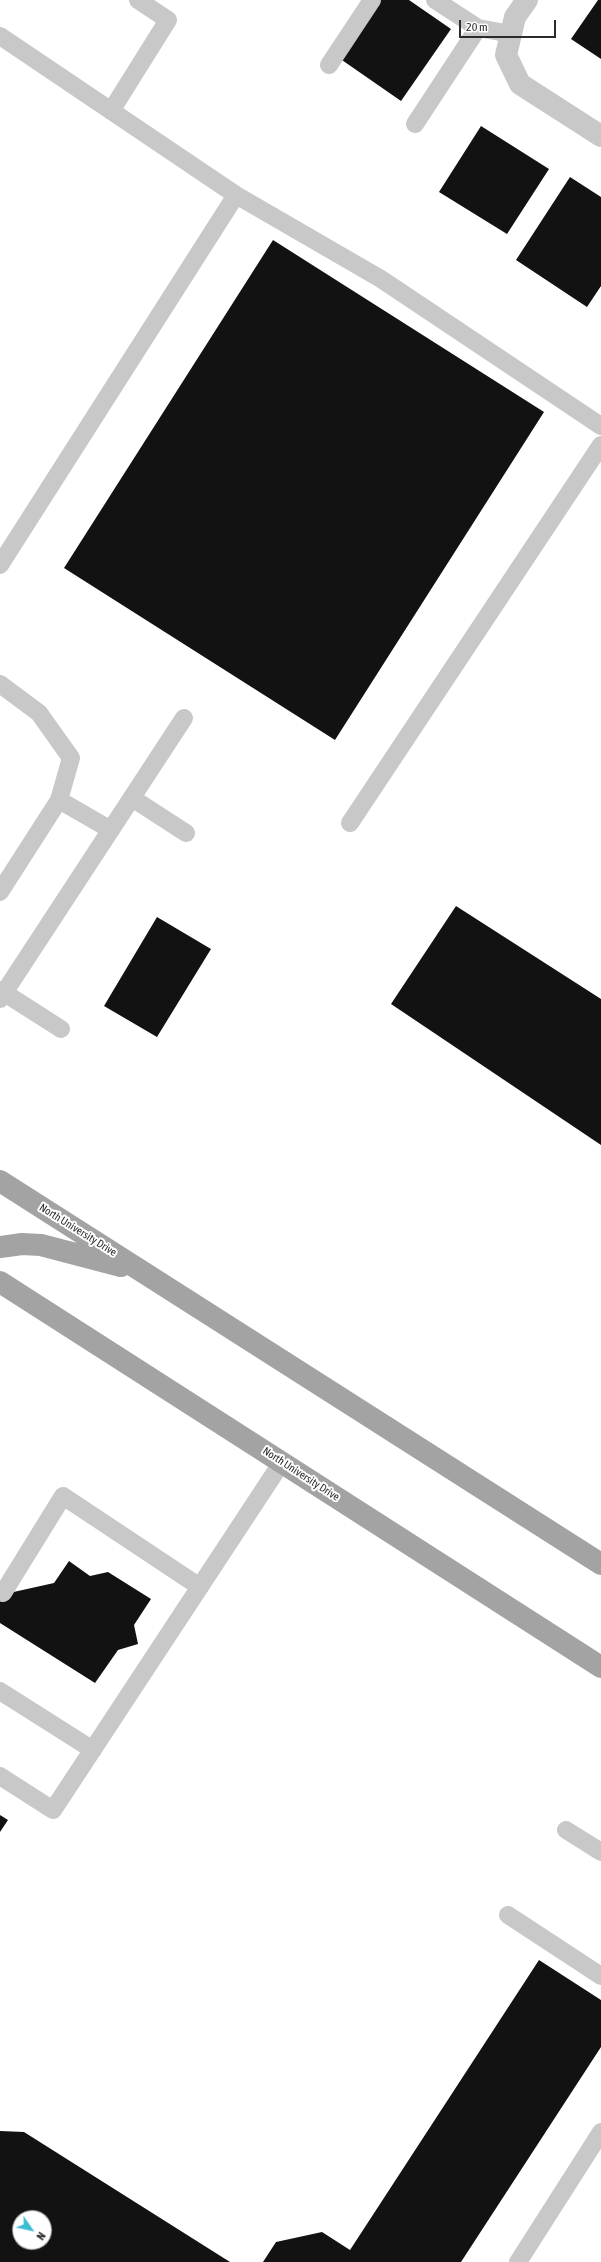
<!DOCTYPE html>
<html>
<head>
<meta charset="utf-8">
<style>
  body { margin:0 }
  #map { position:relative; width:601px; height:2262px; overflow:hidden; background:#fff; font-family:"Asap Condensed",sans-serif }
  canvas { display:block }
  .north { position:absolute; left:12px; top:2210px; width:40px; height:40px; box-sizing:border-box; background:#fff; border:1px solid #aaa; border-radius:50%; rotate:124deg; font-size:11px; font-weight:700; line-height:16px; text-align:center; color:#2b2b2b }
  .north::after { content:''; display:block; margin:auto; width:14px; height:18px; background:#3cbdd4; clip-path:polygon(50% 0,100% 100%,50% 72%,0 100%) }
  .scale { position:absolute; left:459px; top:20px; width:97px; height:18px; box-sizing:border-box; border:2px solid #2b2b2b; border-top:0; padding-left:5px; font-size:12px; line-height:14px; white-space:nowrap; color:#2b2b2b; -webkit-text-stroke:3px #fff; paint-order:stroke }
</style>
</head>
<body>
<div id="map">
<canvas width="601" height="2262"></canvas>
<div class="north">N</div>
<div class="scale">20 m</div>
</div>
<script>
const context = document.querySelector('canvas').getContext('2d');
context.lineJoin = 'round';
function fillPath(path, color) { context.fillStyle = color; context.fill(path, 'evenodd'); }
const poly = rows => new Path2D(rows.map(r => 'M' + r).join(''));
function trace(path, color, width, dash) { context.strokeStyle = color; context.lineWidth = width; context.lineCap = dash ? 'butt' : 'round'; context.setLineDash(dash || []); context.stroke(path); }
function drawText(font, color, halo, rows, align = 'center') {
  context.font = font + ' "Asap Condensed",sans-serif'; context.lineWidth = 4; context.setLineDash([]); context.textBaseline = 'middle'; context.strokeStyle = halo; context.fillStyle = color; for (const [text, x, y, turn = 0] of rows) {
    context.save(); context.translate(x, y); context.rotate((+turn || 0) * Math.PI / 180); context.textAlign = isNaN(turn) ? turn : align; if (halo) context.strokeText(text, 0, 0); context.fillText(text, 0, 0); context.restore();
  }
}
fillPath(poly([
  [379,0,409,0,451,29,401,101,339,58],
  [598,0,601,0,601,59,571,39],
  [481,126,549,169,507,234,439,192],
  [570,177,601,197,601,286,587,307,516,260],
  [273,240,544,412,335,740,64,568],
  [456,906,601,999,601,1145,391,1004],
  [157,917,211,949,157,1037,104,1006],
  [69,1561,90,1576,108,1572,151,1599,134,1625,138,1644,118,1650,95,1683,0,1623,0,1595,54,1583],
  [0,1815,8,1820,0,1832],
  [539,1960,601,2000,601,2047,461,2262,263,2262,276,2242,322,2232,350,2250],
  [0,2131,24,2132,230,2262,0,2262],
  [20,2218,44,2218,44,2242,20,2242]
]), '#121212');
trace(poly([
  [435,0,478,28,511,34],
  [0,36,236,195,0,565],
  [329,65,372,0],
  [111,111,168,20,138,0],
  [415,124,478,28],
  [236,195,381,279,601,426],
  [0,684,39,713,71,758,59,800],
  [132,798,186,833],
  [350,823,601,445],
  [0,892,59,800,111,830],
  [0,990,61,1029],
  [0,999,184,718],
  [3,1593,63,1496,200,1587],
  [0,1691,93,1750],
  [0,1776,53,1810,282,1462],
  [566,1830,601,1852],
  [508,1915,601,1976],
  [518,2262,601,2132]
]), '#c8c8c8', 18);
trace(poly([
  [527,0,515,17,506,55,520,84,601,136]
]), '#c8c8c8', 22);
trace(poly([
  [0,1181,601,1564],
  [0,1247,22,1244,41,1245,121,1266],
  [0,1282,601,1667]
]), '#a3a3a3', 22);
drawText('11px', '#2b2b2b', '#fff', [
  ["North University Drive",78,1230,32],
  ["North University Drive",301,1474,33]
]);
</script>
</body>
</html>
